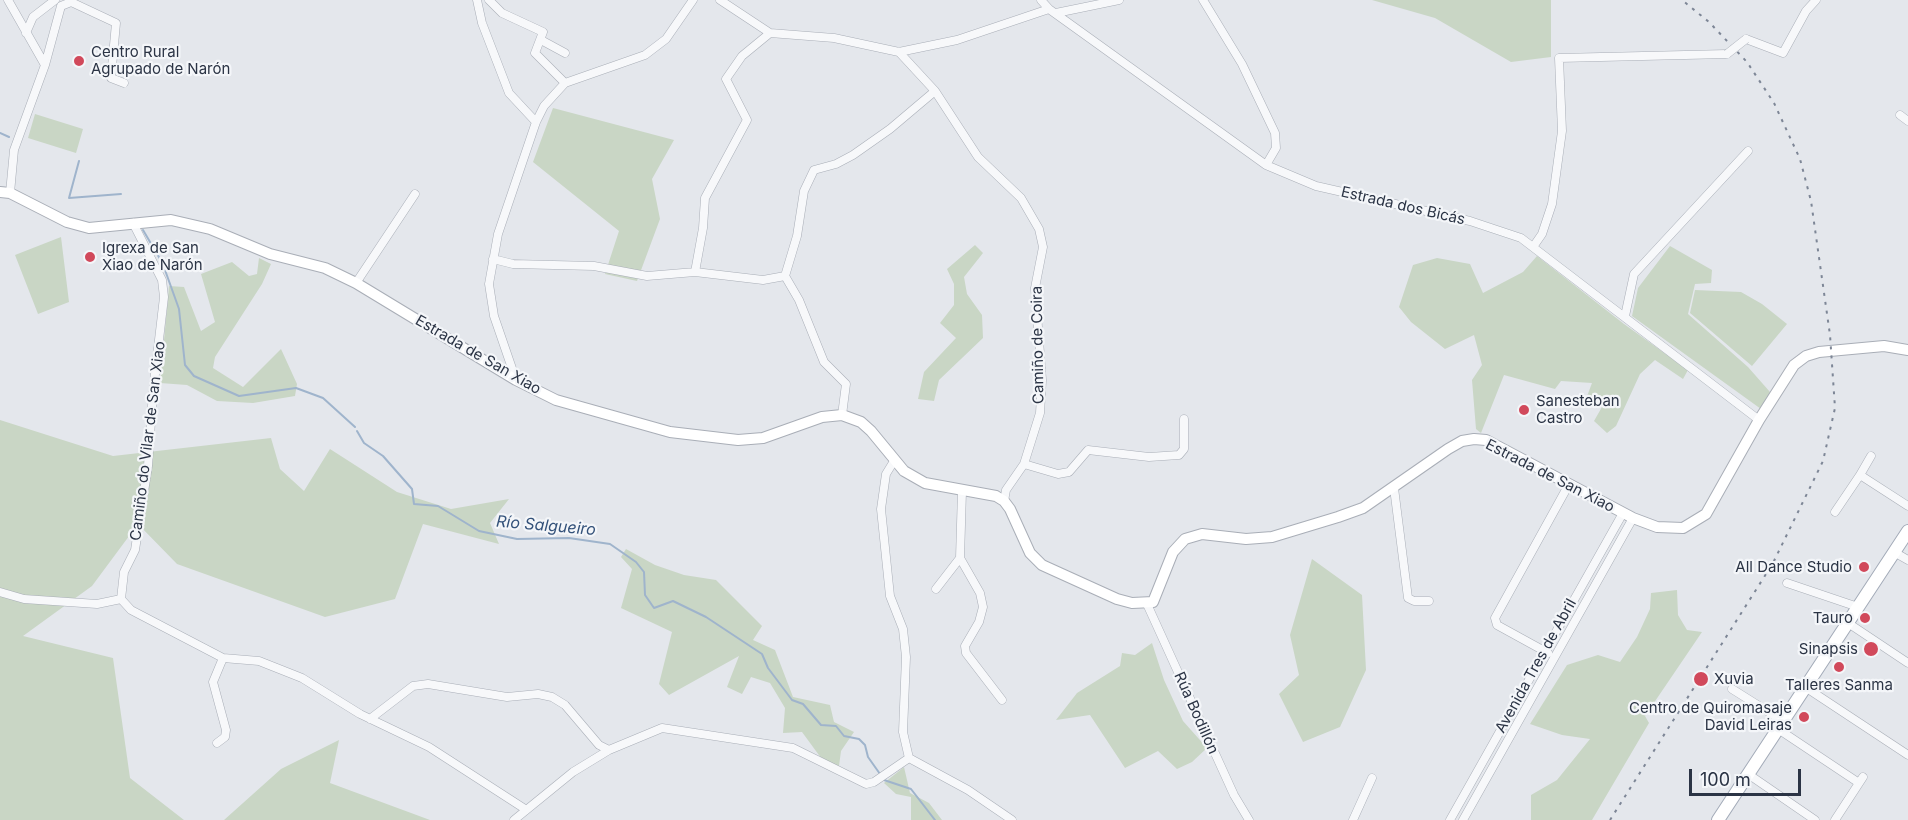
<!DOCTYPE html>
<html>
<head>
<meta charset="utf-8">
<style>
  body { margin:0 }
  #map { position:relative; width:1908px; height:820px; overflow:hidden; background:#e4e7ec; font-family:Inter,sans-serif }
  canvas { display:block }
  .scale { position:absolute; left:1689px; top:769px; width:112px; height:27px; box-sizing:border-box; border:3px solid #2b3445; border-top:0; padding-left:8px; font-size:18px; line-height:21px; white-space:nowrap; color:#2b3445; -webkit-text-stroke:4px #f4f6f9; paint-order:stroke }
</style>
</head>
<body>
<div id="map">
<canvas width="1908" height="820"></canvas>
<div class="scale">100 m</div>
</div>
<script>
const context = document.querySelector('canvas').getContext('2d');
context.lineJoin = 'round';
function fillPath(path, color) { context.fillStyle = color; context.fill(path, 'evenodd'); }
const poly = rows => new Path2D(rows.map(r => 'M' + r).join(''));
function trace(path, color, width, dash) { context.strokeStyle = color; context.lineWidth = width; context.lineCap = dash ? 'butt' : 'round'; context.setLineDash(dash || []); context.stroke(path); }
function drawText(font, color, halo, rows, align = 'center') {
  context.font = font + ' Inter,sans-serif'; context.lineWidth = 4.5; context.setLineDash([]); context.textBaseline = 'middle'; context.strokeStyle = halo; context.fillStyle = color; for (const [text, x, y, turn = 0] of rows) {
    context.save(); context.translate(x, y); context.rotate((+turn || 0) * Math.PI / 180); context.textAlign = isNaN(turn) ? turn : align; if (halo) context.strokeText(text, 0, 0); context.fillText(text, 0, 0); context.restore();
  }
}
fillPath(poly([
  [1372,0,1551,0,1551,57,1511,62,1435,18],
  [553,108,674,140,652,179,660,219,637,281,605,274,619,231,533,162],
  [35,114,83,129,76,153,28,138],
  [61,237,69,302,38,314,15,255],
  [975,245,983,253,964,277,967,294,982,315,983,338,939,380,934,401,918,399,924,372,956,338,940,323,954,305,954,284,947,269],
  [1670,246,1712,270,1711,283,1695,284,1688,314,1748,367,1770,392,1761,409,1632,316,1638,288],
  [1537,256,1624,324,1688,370,1683,379,1655,360,1640,374,1616,426,1607,433,1594,421,1602,407,1586,399,1592,383,1561,381,1555,389,1504,375,1481,433,1476,429,1472,380,1482,365,1474,335,1445,349,1411,322,1399,307,1413,265,1437,258,1470,264,1483,293,1523,272],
  [259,258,271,264,262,284,215,357,213,368,243,387,281,349,297,384,295,396,253,403,217,401,187,385,160,383,169,286,184,287,201,331,215,322,201,274,232,262,249,276,257,274],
  [1695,290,1741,292,1762,304,1787,324,1752,366,1690,313],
  [0,420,113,456,271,438,280,469,304,491,330,449,397,492,451,509,509,499,490,523,499,544,423,524,395,599,325,617,177,564,138,524,92,586,23,636,113,658,130,778,184,820,0,820],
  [626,549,655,565,684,575,716,580,762,626,753,640,775,650,793,697,830,705,834,722,854,732,841,751,839,766,824,762,802,732,783,733,785,708,770,683,751,677,742,694,727,687,739,656,669,695,659,684,672,632,621,608,632,569,621,557],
  [1312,559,1362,595,1366,670,1340,727,1303,742,1279,694,1299,675,1290,635],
  [1677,590,1678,615,1687,630,1702,632,1645,716,1649,723,1592,820,1531,820,1531,795,1557,780,1590,739,1562,735,1530,724,1567,665,1598,655,1620,662,1637,637,1650,609,1651,593],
  [1152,643,1164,680,1183,721,1207,748,1192,762,1177,769,1158,751,1125,768,1090,715,1056,720,1077,693,1120,666,1122,653,1135,655],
  [339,740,330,783,430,820,224,820,281,769],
  [904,767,910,793,929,803,942,820,911,820,911,797,896,794,884,783]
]), '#c9d6c5');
trace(poly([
  [0,133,9,137],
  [79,161,69,198,121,194],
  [143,230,163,264],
  [165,270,179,309,185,365,194,376,239,396,296,388,323,398,355,427],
  [357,431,364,443,383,456,412,489,414,504,438,506,479,531,517,539,569,538,610,544,636,562,644,572,645,595,654,608,673,601,706,617,762,654,768,668,792,700,803,704,821,725,836,726,844,736,859,739,865,745,868,757,880,774],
  [884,780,911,789,935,820]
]), '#9fb4cc', 2);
const street = poly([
  [8,0,45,65,14,150,10,193],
  [477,0,482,23,509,93,536,122],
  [489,0,502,13,543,32,535,53,565,83],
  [720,0,770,33,834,38,899,52,957,40,1049,9],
  [1041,0,1049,9,1266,165,1316,186,1470,221,1521,238,1759,420],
  [1203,0,1242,64,1275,133,1276,148,1266,165],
  [1056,13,1119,0],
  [26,33,33,17,55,0],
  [1746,39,1783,53,1806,11,1816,0],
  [541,40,565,53],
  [899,52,935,91,978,157,1021,198,1039,229,1043,247,1035,288,1042,380,1040,413,1024,464,1006,490,1004,501],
  [45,65,61,6,71,2,116,23,111,78,124,83],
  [1900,115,1908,121],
  [133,223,162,280,164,297,153,391,148,466,135,550,124,572,121,599,131,610,223,658,259,661,302,678,360,714,429,747,525,809],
  [1533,247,1542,234,1552,204,1562,131,1559,58,1727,54],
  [493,259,513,264,594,266,647,276,695,272,763,280,785,276],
  [695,272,703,228,705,198,747,120,726,79,742,56,770,33],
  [356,283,415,194],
  [1625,316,1634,274,1748,151],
  [516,380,494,316,489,284,498,234,536,122,544,106,565,83,645,55,666,39,693,0],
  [842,415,846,384,824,362,799,300,785,276,797,236,804,191,814,170,836,164,853,155,890,129,935,91],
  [894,461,886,474,881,509,890,596,903,629,906,657,903,732,909,758],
  [1024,464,1058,474,1069,472,1088,450,1149,457,1179,455,1184,449,1184,419],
  [1860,475,1871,456],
  [1394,488,1408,598,1414,601,1429,601],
  [962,491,960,558,980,593,983,607,979,622,965,646,966,653,1002,700],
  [1835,512,1860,475,1908,506],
  [1894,552,1908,560],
  [1787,583,1858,607],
  [936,589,960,558],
  [0,592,24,599,97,604,121,599],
  [1147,604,1234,795,1249,820],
  [1848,623,1908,663],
  [1548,653,1497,625,1495,618,1568,486],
  [1805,687,1908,755],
  [1732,689,1783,721],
  [370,719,413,686,428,684,507,697,538,694,552,697,565,705,599,745,609,750],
  [1778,729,1859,783],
  [217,743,225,737,226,730,213,682,223,658],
  [1748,774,1815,820],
  [514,820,573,772,609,750,662,728,793,748,866,784,874,782,909,758,968,790,1012,820],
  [1353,820,1372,778],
  [1450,820,1623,513],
  [1463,820,1633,518],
  [1835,820,1863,777]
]);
const secondary = poly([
  [0,192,10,193,67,222,89,228,171,220,210,229,270,254,325,268,356,283,516,380,556,400,670,432,738,440,763,438,822,417,842,415,861,422,871,431,904,471,925,483,996,496,1004,501,1010,509,1030,553,1042,565,1117,599,1132,603,1153,602,1173,552,1185,539,1202,534,1246,539,1272,537,1338,517,1363,508,1448,449,1462,441,1474,439,1486,440,1633,518,1657,527,1683,528,1706,514,1759,420,1794,365,1806,356,1819,352,1884,346,1908,350]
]);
const primary = poly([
  [1718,820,1908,531]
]);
trace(street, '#a9aeb7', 9);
trace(secondary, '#a9aeb7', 12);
trace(primary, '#a3abb8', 14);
trace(street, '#f7f8fa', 8);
trace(secondary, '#fff', 10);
trace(primary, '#fff', 12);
trace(poly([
  [1610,820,1773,563,1823,461,1835,408,1830,335,1811,201,1800,159,1774,103,1747,62,1709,22,1682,0]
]), '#7d8696', 2, [3, 6]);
const streetBridge = poly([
  [1727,54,1746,39]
]);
trace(streetBridge, '#a9aeb7', 9, []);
trace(streetBridge, '#f7f8fa', 8);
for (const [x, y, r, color] of [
  [79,61,6,"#d1495b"],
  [90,257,6,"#d1495b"],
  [1524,410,6,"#d1495b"],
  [1864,567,6,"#d1495b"],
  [1865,618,6,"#d1495b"],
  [1871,649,8,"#d1495b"],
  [1839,667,6,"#d1495b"],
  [1701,679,8,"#d1495b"],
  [1804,717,6,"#d1495b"]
]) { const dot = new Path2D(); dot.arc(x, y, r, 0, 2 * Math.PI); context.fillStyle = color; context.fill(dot); trace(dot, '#f4f6f9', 2); }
drawText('15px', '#2b3445', '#f4f6f9', [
  ["Centro Rural",91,52],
  ["Agrupado de Narón",91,69],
  ["Igrexa de San",102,248],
  ["Xiao de Narón",102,265],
  ["Sanesteban",1536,401],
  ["Castro",1536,418],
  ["All Dance Studio",1852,567,"right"],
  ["Tauro",1853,618,"right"],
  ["Sinapsis",1858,649,"right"],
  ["Xuvia",1714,679],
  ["Talleres Sanma",1839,685,"center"],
  ["Centro de Quiromasaje",1792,708,"right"],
  ["David Leiras",1792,725,"right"]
], 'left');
drawText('15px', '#2b3445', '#f4f6f9', [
  ["Estrada dos Bicás",1403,206,13],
  ["Camiño de Coira",1038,345,-91],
  ["Estrada de San Xiao",478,355,30],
  ["Camiño do Vilar de San Xiao",148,441,-83],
  ["Estrada de San Xiao",1550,476,27],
  ["Avenida Tres de Abril",1536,666,-61],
  ["Rúa Bodillón",1196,713,66]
]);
drawText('italic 16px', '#34527a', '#f4f6f9', [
  ["Río Salgueiro",546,526,5]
]);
</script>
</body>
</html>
